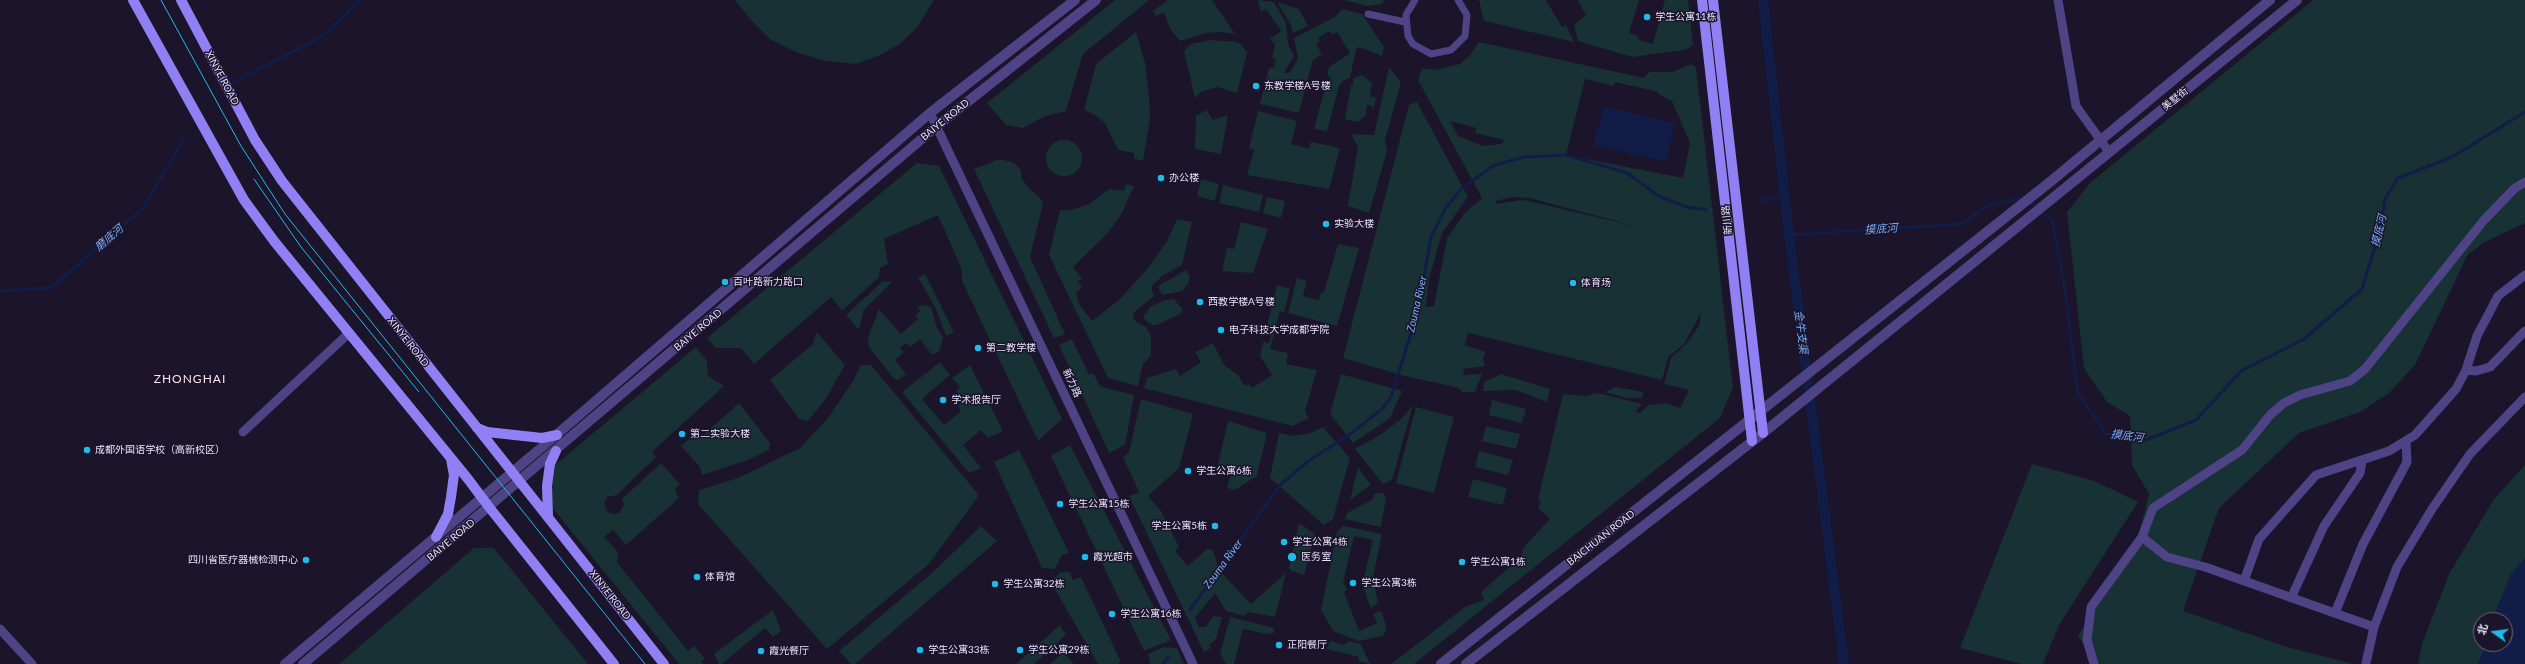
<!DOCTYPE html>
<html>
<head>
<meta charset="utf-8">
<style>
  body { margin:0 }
  #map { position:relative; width:2525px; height:664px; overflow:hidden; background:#1b142a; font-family:Lato,"Noto Sans SC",sans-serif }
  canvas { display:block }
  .north { position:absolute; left:2473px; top:612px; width:40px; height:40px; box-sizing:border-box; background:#1b142a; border:1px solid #6d667e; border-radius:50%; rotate:284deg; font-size:11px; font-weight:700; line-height:16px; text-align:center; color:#e7e0fc }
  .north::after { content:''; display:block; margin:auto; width:14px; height:18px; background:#1ebcea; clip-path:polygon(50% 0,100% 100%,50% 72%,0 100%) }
</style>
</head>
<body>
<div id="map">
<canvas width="2525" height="664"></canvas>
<div class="north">北</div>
</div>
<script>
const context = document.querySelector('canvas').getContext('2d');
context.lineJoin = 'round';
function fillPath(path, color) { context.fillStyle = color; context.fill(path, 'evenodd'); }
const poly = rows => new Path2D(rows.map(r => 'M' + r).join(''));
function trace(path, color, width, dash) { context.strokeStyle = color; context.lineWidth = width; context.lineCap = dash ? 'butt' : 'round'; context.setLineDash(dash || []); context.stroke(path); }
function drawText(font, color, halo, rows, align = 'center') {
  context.font = font + ' Lato,"Noto Sans SC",sans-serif'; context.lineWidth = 3; context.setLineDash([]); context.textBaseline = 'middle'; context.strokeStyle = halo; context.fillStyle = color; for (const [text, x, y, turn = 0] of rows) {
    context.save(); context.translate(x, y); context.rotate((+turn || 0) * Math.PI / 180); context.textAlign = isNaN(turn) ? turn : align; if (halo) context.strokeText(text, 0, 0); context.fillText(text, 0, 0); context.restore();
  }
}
fillPath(poly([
  [735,0,934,0,918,26,900,44,878,56,856,64,825,61,796,52,771,40,750,19],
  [1115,0,1149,0,1083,54,1066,111,1045,116,1023,128,1006,125,987,103],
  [1168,0,1212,0,1235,34,1219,32,1206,33,1180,41,1170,29,1164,13,1156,16,1153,11],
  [1258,0,1274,2,1286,23,1288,44,1294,56,1284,73,1289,73,1298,59,1294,38,1335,17,1342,9,1362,14,1384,47,1382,56,1359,47,1356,49,1350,78,1344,80,1339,86,1327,131,1314,129,1326,85,1330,83,1331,77,1327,76,1329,67,1350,53,1337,32,1333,35,1329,31,1318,38,1320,41,1316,44,1322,54,1313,60,1299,113,1260,104,1269,68,1274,67,1276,59,1272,58,1275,45,1270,39,1281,31,1266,9,1261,12],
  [1343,0,1385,0,1381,4,1368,6],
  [1479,0,1546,0,1562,27,1566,25,1574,42,1484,21],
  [1577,0,1639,0,1629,33,1638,36,1639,40,1653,44,1665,0,1688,0,1693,45,1685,50,1632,57,1578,41,1574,24,1586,15],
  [2313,0,2525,0,2525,223,2485,242,2468,254,2415,365,2389,393,2360,412,2299,433,2219,508,2183,611,2287,647,2353,664,2098,664,2078,636,2136,545,2149,494,2132,465,2130,416,2107,402,2084,368,2067,212,2090,183],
  [1277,2,1299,9,1308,26,1293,33,1290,23],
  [1136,32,1145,63,1149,96,1150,119,1143,161,1134,159,1134,153,1118,150,1105,123,1095,115,1084,110,1096,64],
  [1211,40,1236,42,1241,44,1247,53,1237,93,1217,87,1201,92,1195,98,1184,51,1191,44],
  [1479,42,1644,78,1649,72,1673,72,1691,64,1696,67,1733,388,1720,418,1414,664,1391,664,1465,607,1484,600,1481,592,1521,557,1523,548,1550,519,1538,508,1541,502,1538,499,1563,394,1586,396,1597,393,1642,404,1635,412,1640,413,1648,405,1665,403,1680,408,1689,390,1664,384,1671,358,1687,343,1699,326,1701,313,1684,344,1668,357,1662,380,1468,333,1465,345,1486,352,1483,358,1485,366,1464,369,1463,375,1482,374,1475,392,1462,392,1459,388,1401,375,1343,358,1409,105,1417,102,1468,197,1442,233,1429,279,1426,307,1434,306,1447,238,1465,213,1482,198,1418,80,1422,68,1435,70,1460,64,1470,55],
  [1585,79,1614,86,1615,82,1658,92,1658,94,1672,101,1690,143,1683,178,1566,155],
  [1450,121,1476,128,1475,133,1504,140,1501,144,1483,146,1458,136],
  [1514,197,1529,198,1642,228,1529,201,1521,200,1497,204,1495,201],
  [1389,67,1401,82,1385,140,1387,151,1369,213,1348,206,1358,147,1351,134,1374,135],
  [1362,75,1372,83,1370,96,1376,98,1373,111,1372,106,1367,105,1366,115,1358,122,1345,119,1351,85,1353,86,1353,78],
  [1206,110,1213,120,1228,115,1221,154,1195,149,1196,116],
  [1258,111,1297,121,1291,144,1309,149,1311,142,1340,148,1329,189,1247,175,1254,150,1249,148],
  '1046 158a18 18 0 1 1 36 0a18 18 0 1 1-36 0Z',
  [1000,159,1014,163,1021,170,1021,178,1029,188,1040,198,1043,204,1030,257,1065,334,1054,338,974,169],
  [917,163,939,166,1062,419,1038,441,962,281,962,270,938,215,884,239,888,264,880,268,879,277,842,311,831,297,754,364,741,348,716,348,707,338],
  [1201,179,1219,184,1215,201,1197,196],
  [1126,184,1134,186,1122,213,1108,233,1073,267,1082,279,1078,282,1082,288,1076,292,1079,304,1092,321,1121,298,1147,269,1167,241,1177,219,1192,222,1182,265,1162,276,1151,287,1154,296,1133,313,1134,320,1146,327,1151,336,1151,356,1143,364,1138,386,1108,378,1049,255,1060,210,1072,210,1089,204,1109,189,1124,191],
  [1223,185,1263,195,1259,212,1219,203],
  [1267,197,1285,201,1281,218,1263,213],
  [1241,222,1268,229,1253,273,1222,271,1227,248,1234,249],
  [1338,244,1359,248,1337,326,1288,313,1297,278,1307,281,1303,296,1319,300,1320,294,1324,292],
  [1186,270,1190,276,1188,284,1182,291,1162,295,1158,286],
  [925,274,954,332,946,336,936,309,918,277],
  [883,281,892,282,864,310,859,330,846,315],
  [1277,285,1290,289,1284,312,1280,311,1270,349,1288,353,1286,364,1317,370,1305,411,1309,418,1292,426,1144,388,1147,378,1176,369,1180,376,1201,362,1195,352,1213,343,1224,365,1238,375,1245,386,1249,384,1252,388,1272,375,1260,356,1263,342,1269,343,1271,336,1265,334],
  [1174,299,1183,310,1178,315,1157,325,1152,325,1146,321,1143,317,1151,306,1165,300],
  [925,305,931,307,937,328,943,337,940,350,932,355,920,339,910,347,907,343,900,348,904,352,895,360,906,374,898,380,894,379,869,347,868,337,879,309,901,334,918,319,915,316,920,311,917,307],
  [817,332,845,365,827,397,808,421,799,419,770,380,812,345],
  [1072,339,1089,375,1093,373,1101,387,1134,395,1125,445,1109,453,1059,345],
  [696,347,707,361,708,376,724,386,652,452,656,457,617,495,607,497,604,503,608,512,613,514,619,513,624,505,622,499,661,463,680,484,675,489,679,498,626,545,613,530,604,537,618,552,617,562,688,651,694,646,705,658,701,662,703,664,679,664,550,505,555,465],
  [940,362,950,375,922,399,944,425,961,411,958,406,964,401,956,391,960,387,952,378,970,365,1003,431,988,438,981,430,963,445,981,468,969,473,902,392],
  [861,365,871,365,978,494,977,498,929,564,827,649,698,504,699,490,738,478,800,448,828,418,853,381],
  [1341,374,1402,391,1390,418,1353,443,1330,414],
  [1501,374,1550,389,1547,402,1516,390,1483,391,1484,382],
  [1615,387,1643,392,1642,398,1627,398,1605,392],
  [1141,399,1193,414,1179,468,1148,496,1161,511,1179,547,1175,551,1188,566,1207,549,1213,550,1219,570,1251,604,1286,573,1275,617,1248,612,1245,616,1226,611,1215,593,1195,618,1199,627,1206,627,1213,616,1222,617,1216,639,1209,645,1211,648,1204,652,1129,496,1139,492,1123,457,1129,452],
  [1492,400,1526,409,1522,423,1489,415],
  [739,403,770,443,769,450,748,460,702,475,700,467,681,446,697,432,702,436],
  [1413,405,1392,480,1383,484,1355,449,1380,435,1401,419],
  [1416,407,1454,417,1434,493,1396,483],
  [1228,421,1267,433,1257,476,1235,490,1227,488,1231,474,1218,464],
  [1486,426,1520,434,1516,449,1482,441],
  [1323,427,1350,458,1333,519,1324,525,1270,478,1279,433,1294,436,1311,433],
  [1070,445,1171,640,1144,651,1051,456],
  [1019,450,1069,553,1062,555,1055,569,1042,568,994,462],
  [1479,451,1513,460,1508,475,1475,467],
  [2032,464,2095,481,2138,502,2059,625,2043,664,2022,664,1960,648],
  [2525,465,2525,664,2418,664,2422,644,2449,574,2494,499],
  [2481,620,2505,620,2505,644,2481,644],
  [1358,467,1371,485,1350,500],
  [1473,479,1507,488,1503,505,1468,497],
  [1379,493,1384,493,1386,498,1381,527,1345,519,1347,513,1373,499,1374,494],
  [1299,523,1315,534,1304,575,1291,571,1289,568],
  [981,526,997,541,855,664,851,664,839,651,933,572],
  [1343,526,1382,534,1373,577,1378,603,1371,608,1362,585,1373,540,1354,536,1343,582,1347,590,1344,592,1359,631,1377,623,1373,614,1381,611,1387,629,1383,636,1359,641,1333,631,1321,610,1337,532],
  [474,548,494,548,588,664,339,664],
  [1061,572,1070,572,1073,580,1081,577,1121,662,1118,664,1098,664,1053,586,1054,578],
  [773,610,781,631,773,637,765,628,722,664,719,664,714,654],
  [1230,617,1274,628,1274,633,1267,634,1243,629,1234,664,1226,664,1220,654],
  [1060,625,1066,635,1034,664,1016,664],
  [1331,641,1344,645,1348,641,1361,644,1370,664,1358,661,1359,657,1326,649],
  [1164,647,1177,648,1184,664,1150,664,1148,654],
  [1063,652,1074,664,1050,664]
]), '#173134');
fillPath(poly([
  [1604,106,1675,124,1666,162,1593,145],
  [2525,558,2525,664,2478,664,2486,644,2505,644,2505,620,2492,620,2511,574]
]), '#111d46');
trace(poly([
  [234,82,321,37,361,0],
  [1760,201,1785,195],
  [2028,201,2052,220,2064,283,2078,393,2106,434,2146,440,2196,420,2241,371,2304,339,2362,289,2379,234,2385,199,2398,178,2452,157,2525,112],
  [1789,235,1962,224,1988,205,2024,198],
  [0,291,51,288,143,208,185,137],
  [1190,610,1280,485,1307,462,1350,434,1382,409,1391,397,1418,311,1431,237,1445,209,1461,189,1493,166,1502,163,1524,157,1566,155,1627,173,1660,197,1687,207,1706,210],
  [1163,664,1168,657]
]), '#111d46', 3);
trace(poly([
  [1763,0,1789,235,1844,664]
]), '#111d46', 10);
trace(poly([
  [1415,0,1406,15,1408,36,1413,44,1431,54,1451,50,1465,36,1467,15,1458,0],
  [1368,14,1405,22]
]), '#4e4385', 7);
trace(poly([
  [2058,0,2076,106,2109,152],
  [930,113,1193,664],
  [2466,370,2476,371,2490,367,2525,331],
  [243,432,349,333],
  [2244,581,2259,539,2316,475,2389,451,2415,435,2456,389,2466,370,2477,336,2498,296,2525,275],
  [2291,598,2324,526,2360,473,2362,461],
  [2335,613,2363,544,2407,462,2406,442],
  [2374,627,2205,567,2167,557,2142,537,2153,508,2242,450,2271,414,2284,403,2300,395,2350,381,2365,369,2484,220,2515,188,2525,182],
  [0,629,32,664],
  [2366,663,2374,627,2397,567,2432,509,2470,454,2525,397],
  [2094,664,2087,640,2091,607,2142,537]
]), '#4e4385', 9);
trace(poly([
  [285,664,548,442,930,113,1075,0],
  [303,664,937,126,1096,0],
  [1441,664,2050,182,2270,0],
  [1466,664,1763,433,2297,0]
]), '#4e4385', 10);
trace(poly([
  [133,0,244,200,274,241,468,479,489,507,614,664],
  [181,0,255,140,282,181,664,664],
  [1702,0,1752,441],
  [1713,0,1763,433],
  [477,428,487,432,542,438,557,435],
  [548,516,547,486,550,464,556,451],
  [436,537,448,514,451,497,454,475,451,459]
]), '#9180f3', 10);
trace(poly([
  [161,0,241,146,285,214,645,664],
  [254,179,301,247,419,392]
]), '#1ebcea', 1);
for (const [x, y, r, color] of [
  [1647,17,4,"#1ebcea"],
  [1256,86,4,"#1ebcea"],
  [1161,178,4,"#1ebcea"],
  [1326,224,4,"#1ebcea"],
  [725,282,4,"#1ebcea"],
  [1573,283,4,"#1ebcea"],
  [1200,302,4,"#1ebcea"],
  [1221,330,4,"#1ebcea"],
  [978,348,4,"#1ebcea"],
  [943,400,4,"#1ebcea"],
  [682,434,4,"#1ebcea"],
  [87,450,4,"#1ebcea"],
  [1188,471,4,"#1ebcea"],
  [1060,504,4,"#1ebcea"],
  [1215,526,4,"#1ebcea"],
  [1284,542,4,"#1ebcea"],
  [1085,557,4,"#1ebcea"],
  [1292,557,5,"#1ebcea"],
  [306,560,4,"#1ebcea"],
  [1462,562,4,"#1ebcea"],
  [697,577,4,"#1ebcea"],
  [1353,583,4,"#1ebcea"],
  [995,584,4,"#1ebcea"],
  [1112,614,4,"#1ebcea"],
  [1279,645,4,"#1ebcea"],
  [920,650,4,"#1ebcea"],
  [1020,650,4,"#1ebcea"],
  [761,651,4,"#1ebcea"]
]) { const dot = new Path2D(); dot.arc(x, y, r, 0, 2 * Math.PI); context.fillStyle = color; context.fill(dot); trace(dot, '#1b142a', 1.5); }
drawText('10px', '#e7e0fc', '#1b142a', [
  ["学生公寓11栋",1655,17],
  ["东教学楼A号楼",1264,86],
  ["办公楼",1169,178],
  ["实验大楼",1334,224],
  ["百叶路新力路口",733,282],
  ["体育场",1581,283],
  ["西教学楼A号楼",1208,302],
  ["电子科技大学成都学院",1229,330],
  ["第二教学楼",986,348],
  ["学术报告厅",951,400],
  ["第二实验大楼",690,434],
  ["成都外国语学校（高新校区）",95,450],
  ["学生公寓6栋",1196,471],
  ["学生公寓15栋",1068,504],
  ["学生公寓5栋",1207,526,"right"],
  ["学生公寓4栋",1292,542],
  ["霞光超市",1093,557],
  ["医务室",1301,557],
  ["四川省医疗器械检测中心",298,560,"right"],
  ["学生公寓1栋",1470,562],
  ["体育馆",705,577],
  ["学生公寓3栋",1361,583],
  ["学生公寓32栋",1003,584],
  ["学生公寓16栋",1120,614],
  ["正阳餐厅",1287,645],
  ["学生公寓33栋",928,650],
  ["学生公寓29栋",1028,650],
  ["霞光餐厅",769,651]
], 'left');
drawText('10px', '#e7e0fc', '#1b142a', [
  ["XINYE ROAD",222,78,62],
  ["美墅街",2175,99,-39],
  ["BAIYE ROAD",945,120,-39],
  ["新川路",1727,220,-96],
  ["BAIYE ROAD",698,330,-40],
  ["XINYE ROAD",408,342,52],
  ["新力路",1072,383,65],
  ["BAICHUAN ROAD",1601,538,-38],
  ["BAIYE ROAD",451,540,-40],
  ["XINYE ROAD",610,595,52]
]);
drawText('italic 11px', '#77aaf3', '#1b142a', [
  ["摸底河",1881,229,-4],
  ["摸底河",2379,231,-77],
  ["磨底河",109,238,-41],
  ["Zouma River",1417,304,-77],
  ["金牛支渠",1801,332,83],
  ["摸底河",2127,436,7],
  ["Zouma River",1223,564,-54]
]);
context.letterSpacing = '1px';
drawText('12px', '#fce2ef', '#1b142a', [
  ["ZHONGHAI",190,379]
]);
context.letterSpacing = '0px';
</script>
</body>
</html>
